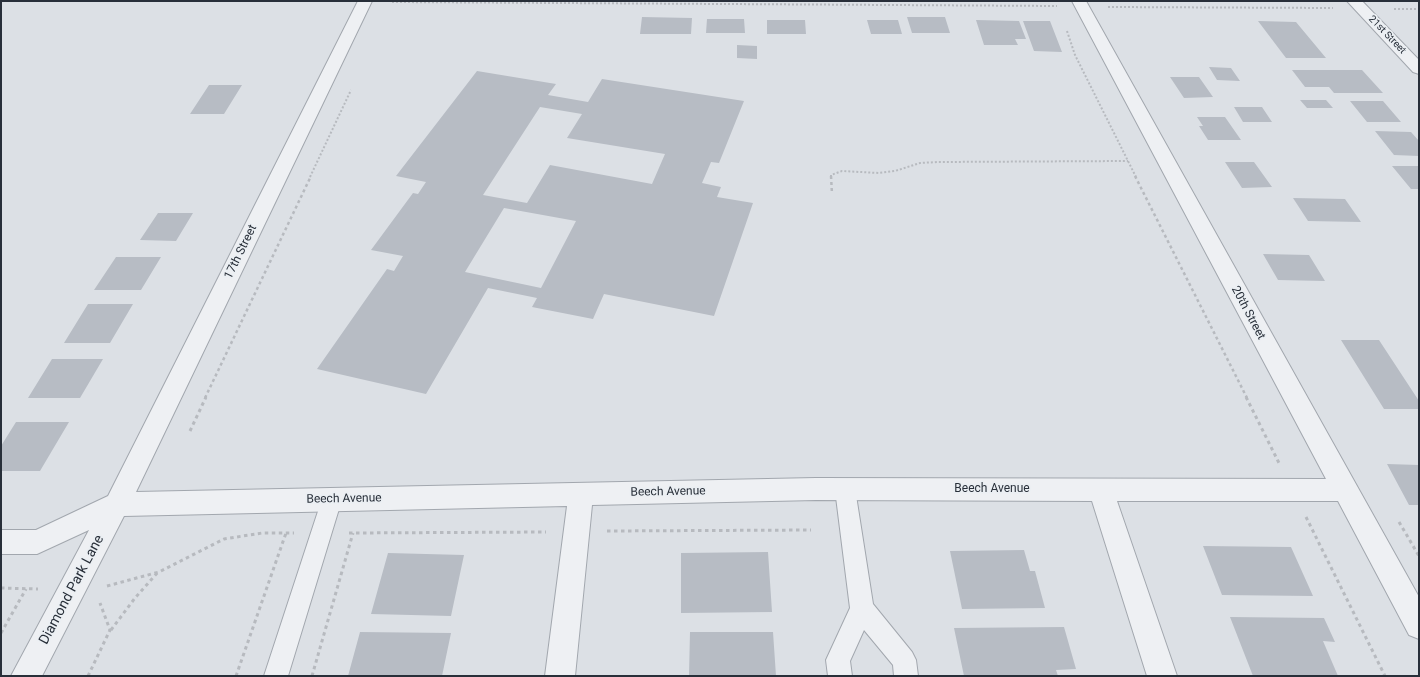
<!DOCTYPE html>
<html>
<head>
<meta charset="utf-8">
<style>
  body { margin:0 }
  #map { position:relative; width:1420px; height:677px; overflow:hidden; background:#dce0e5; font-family:Roboto,sans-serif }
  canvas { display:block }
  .frame { position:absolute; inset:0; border:2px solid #282f39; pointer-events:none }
</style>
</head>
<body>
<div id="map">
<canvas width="1420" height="677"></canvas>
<div class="frame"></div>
</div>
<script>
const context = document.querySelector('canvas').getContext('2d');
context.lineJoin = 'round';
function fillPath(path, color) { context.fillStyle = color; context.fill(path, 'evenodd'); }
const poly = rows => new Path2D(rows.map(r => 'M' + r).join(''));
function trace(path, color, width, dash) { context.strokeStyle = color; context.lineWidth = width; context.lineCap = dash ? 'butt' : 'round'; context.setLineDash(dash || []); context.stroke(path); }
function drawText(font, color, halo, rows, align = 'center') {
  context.font = font + ' Roboto,sans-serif'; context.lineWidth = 3.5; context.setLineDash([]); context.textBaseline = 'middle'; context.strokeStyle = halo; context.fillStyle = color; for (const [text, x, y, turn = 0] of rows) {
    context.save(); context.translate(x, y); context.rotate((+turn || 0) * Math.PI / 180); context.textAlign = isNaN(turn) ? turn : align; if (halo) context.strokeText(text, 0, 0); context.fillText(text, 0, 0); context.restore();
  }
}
fillPath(poly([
  [642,17,692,18,691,34,640,34],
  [907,17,945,17,950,33,912,33],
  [707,19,744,19,745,33,706,33],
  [767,20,805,20,806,34,767,34],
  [867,20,898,20,902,34,871,34],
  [976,20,1019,21,1026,39,1015,39,1018,45,984,45],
  [1023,21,1050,21,1062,52,1034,51],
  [1258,21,1296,22,1326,58,1286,58],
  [737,45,757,46,757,59,737,58],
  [1209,67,1231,68,1240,81,1217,80],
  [1292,70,1362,70,1383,93,1334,93,1329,87,1305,87],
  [477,71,556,84,548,95,588,102,602,79,744,101,719,163,711,162,702,183,721,187,717,197,753,203,714,316,604,294,593,319,532,307,537,298,488,288,426,394,317,369,387,269,394,271,403,256,371,250,413,193,418,194,426,182,396,176],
  [540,107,582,114,567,138,665,154,652,184,550,165,527,203,483,195],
  [504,208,576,221,541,288,465,272],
  [1170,77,1199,77,1213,97,1184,98],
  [209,85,242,85,224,114,190,114],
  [1300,100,1326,100,1333,108,1307,108],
  [1350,101,1383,101,1401,122,1367,122],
  [1234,107,1262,107,1272,122,1243,122],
  [1197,117,1225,117,1241,140,1208,140,1199,126,1203,126],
  [1375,131,1411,132,1419,141,1419,156,1394,155],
  [1225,162,1254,162,1272,187,1242,188],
  [1392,166,1419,166,1419,189,1411,189],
  [1293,198,1345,199,1361,222,1308,221],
  [158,213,193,213,176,241,140,240],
  [1263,254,1309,255,1325,281,1278,280],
  [116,257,161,257,141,290,94,290],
  [88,304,133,304,110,343,64,343],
  [1341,340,1379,340,1419,401,1419,409,1384,409],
  [52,359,103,359,80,398,28,398],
  [16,422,69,422,40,471,1,471,1,446],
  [1387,464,1419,465,1419,505,1409,505],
  [1203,546,1291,547,1313,596,1222,595],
  [1024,550,1030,571,1035,571,1045,608,962,609,950,551],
  [768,552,772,612,681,613,681,553],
  [388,553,464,555,451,616,371,614],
  [1230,617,1324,618,1335,642,1323,641,1338,676,1253,676],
  [1064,627,1076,669,1056,670,1058,676,964,676,954,628],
  [360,632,451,633,442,676,348,676],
  [690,632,773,632,776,676,689,676]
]), '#b7bcc4');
const service = poly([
  [845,480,852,482,855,489,873,604,912,652,916,660,918,676,894,676,893,665,864,630,850,661,852,676,828,676,826,660,850,608,835,489,838,482,845,480],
  [332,489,339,492,342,499,288,676,264,676,322,499,325,492,332,489]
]);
const minor = poly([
  [358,1,372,1,136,492,816,478,1326,479,1072,1,1086,1,1419,597,1419,639,1409,635,1338,501,1117,501,1177,676,1147,676,1092,501,816,500,592,505,575,676,545,676,567,506,124,516,42,676,11,676,89,530,37,554,1,554,1,530,36,530,108,496,358,1],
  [1347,1,1362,1,1419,60,1419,74,1413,72,1347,1]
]);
trace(service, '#a2a7ae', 2);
trace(minor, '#a2a7ae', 2);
trace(poly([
  [392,2,1057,6],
  [1108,7,1333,8],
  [1394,9,1419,9],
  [1067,31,1075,55,1136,177],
  [310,177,351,90],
  [831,177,831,175,842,171,879,173,895,171,920,163,938,162,1128,161]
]), '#b7babf', 2, [2, 2]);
trace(poly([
  [831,176,832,194],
  [1135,176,1247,398],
  [205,398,311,176]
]), '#b7babf', 2.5, [3, 3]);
trace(poly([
  [1246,397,1279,463],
  [190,431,206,397],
  [1306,517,1385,676],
  [1399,522,1419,556],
  [607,531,811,530],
  [349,533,546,532],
  [107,586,159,572,224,539,262,533,294,533],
  [1,588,38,589],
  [111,630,135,598,158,572],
  [1,633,26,589],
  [88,676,110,630,100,603],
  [236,676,286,533],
  [312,676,353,533]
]), '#b7babf', 3, [3.5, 3.5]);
fillPath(service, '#eef0f3');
fillPath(minor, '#eef0f3');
drawText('10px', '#282f39', '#ebeff3', [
  ["21st Street",1387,35,46]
]);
drawText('12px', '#282f39', '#ebeff3', [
  ["17th Street",241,252,-64],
  ["20th Street",1248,313,62],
  ["Beech Avenue",992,489],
  ["Beech Avenue",668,492,-1],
  ["Beech Avenue",344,499,-1]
]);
drawText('14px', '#282f39', '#ebeff3', [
  ["Diamond Park Lane",72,590,-62]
]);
</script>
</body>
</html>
